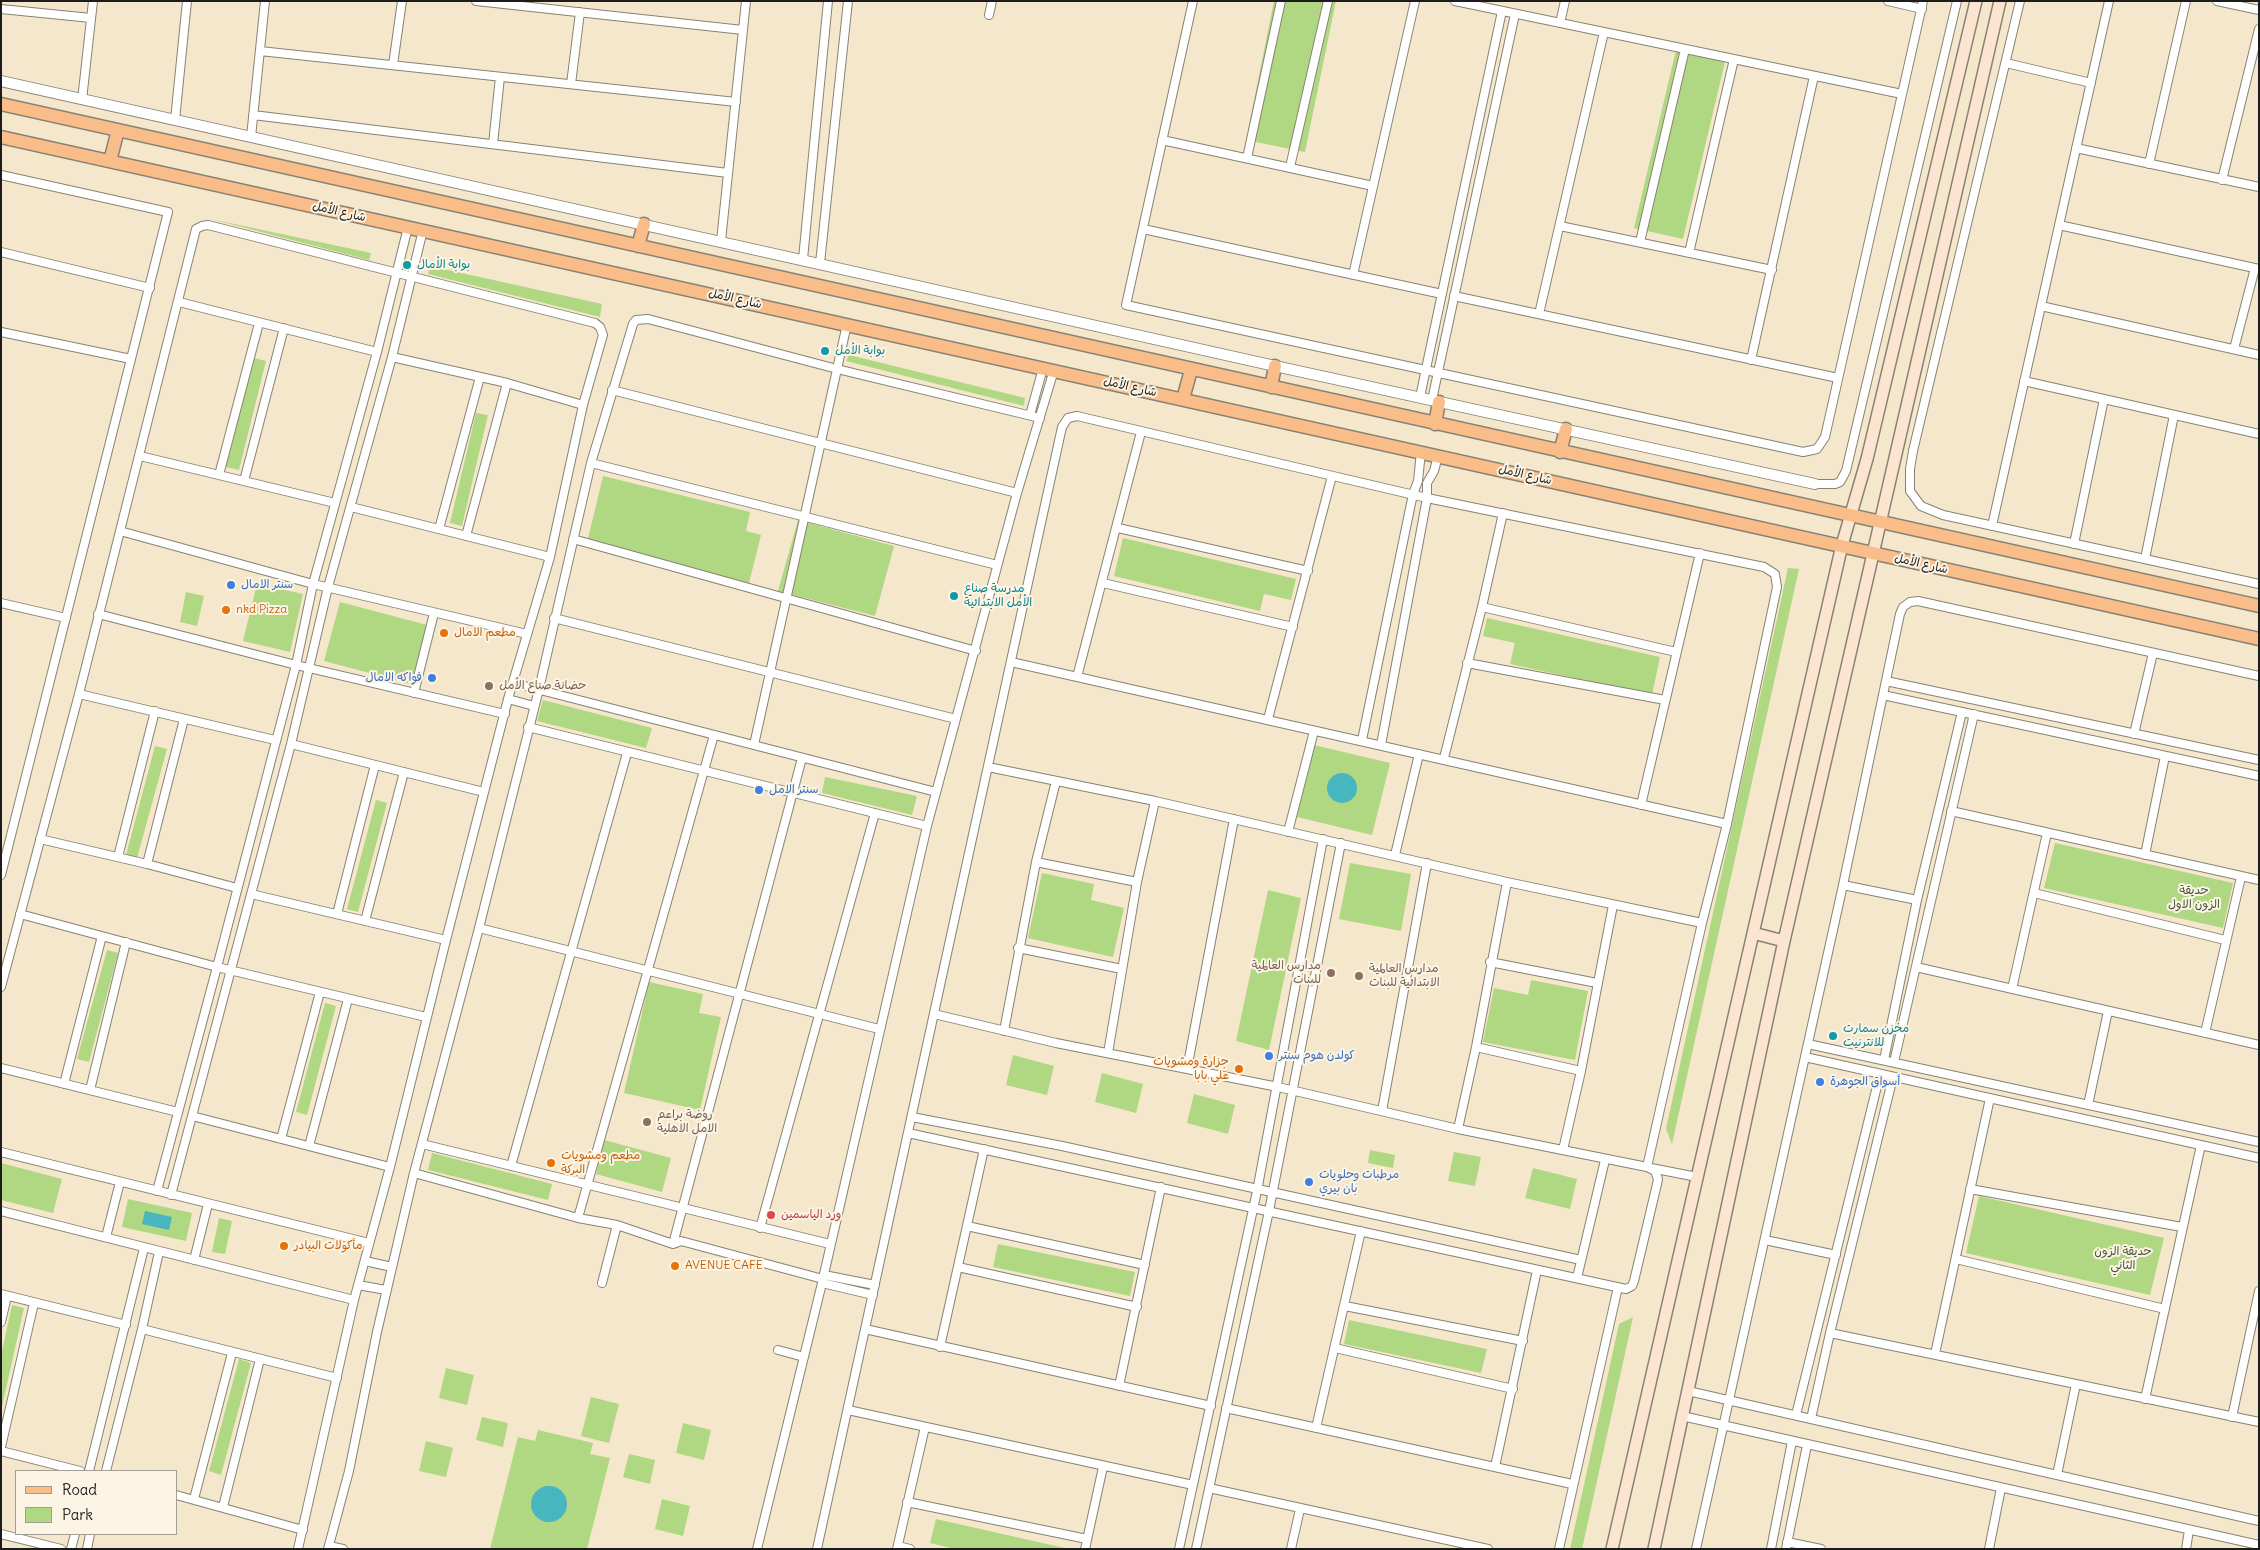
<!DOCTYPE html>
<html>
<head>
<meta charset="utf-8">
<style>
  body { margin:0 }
  #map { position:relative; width:2260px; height:1550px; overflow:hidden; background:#f5e7cc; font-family:Delius,sans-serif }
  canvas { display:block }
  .frame { position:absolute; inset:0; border:2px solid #1c1c1c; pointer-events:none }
  .legend { position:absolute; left:15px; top:1470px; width:162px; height:65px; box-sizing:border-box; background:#fcf5e5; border:1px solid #a29e95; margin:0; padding:6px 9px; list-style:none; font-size:15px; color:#1c1c1c }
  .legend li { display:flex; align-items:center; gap:10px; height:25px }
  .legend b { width:25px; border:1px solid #a29e95 }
</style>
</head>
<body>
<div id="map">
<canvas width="2260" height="1550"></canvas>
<div class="frame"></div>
<ul class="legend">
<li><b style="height:6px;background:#f8bd89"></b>Road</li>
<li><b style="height:14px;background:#b0d781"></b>Park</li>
</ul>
</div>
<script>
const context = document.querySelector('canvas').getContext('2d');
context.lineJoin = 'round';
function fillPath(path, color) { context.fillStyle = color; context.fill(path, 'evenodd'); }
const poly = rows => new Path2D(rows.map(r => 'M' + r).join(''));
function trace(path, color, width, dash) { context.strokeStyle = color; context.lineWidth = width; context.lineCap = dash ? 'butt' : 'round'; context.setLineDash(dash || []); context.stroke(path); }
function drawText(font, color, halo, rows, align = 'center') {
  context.font = font + ' Delius,"Playpen Sans Arabic",sans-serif'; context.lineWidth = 4; context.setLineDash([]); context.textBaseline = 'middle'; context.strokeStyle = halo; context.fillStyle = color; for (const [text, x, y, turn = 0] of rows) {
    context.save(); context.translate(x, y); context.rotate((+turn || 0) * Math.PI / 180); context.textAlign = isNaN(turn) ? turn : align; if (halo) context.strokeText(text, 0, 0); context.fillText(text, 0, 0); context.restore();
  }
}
fillPath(poly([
  [1274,1,1336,1,1305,152,1246,140],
  [1676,50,1725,62,1683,239,1634,228],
  [211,219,371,253,369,260],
  [430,266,602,304,600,317,428,274],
  [849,355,1025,398,1024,406,846,361],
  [254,358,266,361,239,470,226,467],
  [476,413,488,415,462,526,450,523],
  [603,476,750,512,746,531,761,535,749,583,587,543],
  [798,520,894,546,875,616,778,591],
  [1123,538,1296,579,1291,600,1264,594,1260,611,1114,576],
  [1788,568,1799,569,1672,1144,1666,1129],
  [257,584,303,594,290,652,243,641],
  [186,592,204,596,197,626,180,622],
  [340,602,427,625,411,684,324,661],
  [1487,618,1660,657,1652,695,1510,664,1515,643,1483,636],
  [543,700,652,728,646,748,537,721],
  [1314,745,1390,763,1372,835,1297,817],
  [155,746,167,749,137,858,126,855],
  [825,777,917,796,912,815,822,793],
  [376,800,387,803,358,912,347,909],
  [2055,843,2233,883,2223,928,2044,888],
  [1350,863,1411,874,1401,931,1339,919],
  [1042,873,1094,884,1091,900,1124,908,1113,957,1028,938],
  [1268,890,1301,898,1269,1050,1236,1041],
  [107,950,118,953,89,1062,77,1059],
  [1531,980,1588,991,1575,1060,1483,1042,1494,988,1528,995],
  [649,982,703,994,699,1013,721,1017,700,1110,624,1093],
  [325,1003,336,1006,307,1115,296,1112],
  [1013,1055,1054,1066,1047,1095,1006,1085],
  [1102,1073,1143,1084,1136,1113,1095,1102],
  [1194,1094,1235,1105,1228,1134,1187,1123],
  [604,1140,671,1158,662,1192,596,1174],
  [1370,1150,1395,1155,1393,1168,1368,1163],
  [1454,1152,1481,1157,1475,1186,1448,1181],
  [432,1153,552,1184,548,1200,428,1170],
  [1,1163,62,1179,53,1213,1,1200],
  [1533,1168,1577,1179,1570,1209,1525,1198],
  [1979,1196,2164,1238,2150,1295,1966,1253],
  [128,1199,192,1213,186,1241,122,1227],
  [219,1218,232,1221,225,1254,212,1252],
  [998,1244,1135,1272,1130,1296,993,1267],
  [12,1305,24,1308,1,1411,1,1356],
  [1633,1317,1582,1549,1570,1549,1619,1324],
  [1349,1320,1487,1349,1481,1373,1344,1344],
  [239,1359,251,1363,221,1475,209,1471],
  [446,1368,474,1375,467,1405,439,1398],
  [591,1397,619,1404,609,1443,581,1436],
  [482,1417,508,1423,503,1447,476,1440],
  [683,1423,711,1430,704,1460,676,1453],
  [538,1430,593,1443,590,1454,610,1458,587,1549,490,1549,518,1437,535,1441],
  [426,1441,453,1448,446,1477,419,1471],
  [629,1454,655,1460,650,1484,623,1477],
  [662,1499,690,1506,683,1536,655,1529],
  [936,1519,1069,1549,955,1549,930,1543]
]), '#b0d781');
fillPath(poly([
  '1327 788a15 15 0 1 1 30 0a15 15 0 1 1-30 0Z',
  [145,1211,172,1217,169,1230,142,1224],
  '531 1504a18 18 0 1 1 36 0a18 18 0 1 1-36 0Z'
]), '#47b6be');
const minor = poly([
  [476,1,743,30],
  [1193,1,1126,305,1803,452,1817,449,1825,437,1923,1],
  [1455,1,1902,94],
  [1888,1,1922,9],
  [2020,1,1913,451,1910,469,1910,491,1921,506,1943,515,2259,584],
  [2217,1,2259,10],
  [1,9,91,18],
  [989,15,992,1],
  [1560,23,1565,1],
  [260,51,736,102],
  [2006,63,2091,83],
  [393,65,402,1],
  [571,84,580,12],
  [82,100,93,1],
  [253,115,728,173],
  [175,120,187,1],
  [251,137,265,1],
  [1162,140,1373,186],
  [493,144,500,77],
  [2076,148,2259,187],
  [1247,158,1281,1],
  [2149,164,2186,1],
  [1290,167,1328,1],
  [1,175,168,212,1,875],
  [2222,180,2259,29],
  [2059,225,2259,269],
  [1560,226,1772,270],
  [1143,229,1442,294],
  [721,241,746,1],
  [1640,242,1685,49],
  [1,252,150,288],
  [1689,253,1734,59],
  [803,259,828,1],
  [820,263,848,1],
  [1353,275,1415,1],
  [1454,296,1838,378],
  [179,302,377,352],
  [2041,306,2259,355],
  [1539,314,1604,32],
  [1,332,131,359],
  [2234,349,2255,268],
  [392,357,507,383,583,405],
  [1751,360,1814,76],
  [2024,381,2259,434],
  [612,390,1017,493],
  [1420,397,1502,11],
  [1432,400,1515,14],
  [1030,415,1043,368],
  [140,456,335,503],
  [591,463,997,565],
  [219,475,259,323],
  [244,481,284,328],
  [1815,484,1835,484,1840,482,1846,471,1957,1],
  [351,507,550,557],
  [1992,526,2109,1],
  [1118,528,1308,571],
  [439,529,480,377],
  [120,531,313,584,527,634],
  [466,536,507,383],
  [573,539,976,651],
  [2074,544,2104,399],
  [2145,559,2174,415],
  [1103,583,1293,627],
  [1,603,66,618],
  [1482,607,1676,652],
  [98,614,296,665,505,714],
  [554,618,956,719],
  [1011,662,1727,824],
  [1467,663,1665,700],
  [1077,677,1141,432],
  [1886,681,2259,760],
  [513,683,936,792],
  [414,693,434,613],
  [79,694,275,740],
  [1883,695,2259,776],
  [508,699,534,706],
  [1268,719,1332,476],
  [528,727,927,826],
  [2134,734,2153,653],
  [1362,740,1413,494,1418,481,1421,452],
  [291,744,484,792],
  [754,745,847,324],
  [1381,745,1427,498,1427,483,1434,471,1438,456],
  [1444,758,1482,607,1503,513],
  [988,767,1155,801,1507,882,1702,923],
  [1641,805,1700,553],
  [1951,811,2259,880],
  [1288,832,1314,731],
  [40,839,147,864,237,888],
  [1395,855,1419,754],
  [2145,855,2165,756],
  [118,857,155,711],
  [1036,862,1137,882],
  [147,864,184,719],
  [1843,885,1917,900],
  [2034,893,2225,940],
  [251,894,446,940],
  [20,914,217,967,426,1017],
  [337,914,375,765],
  [365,921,404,772],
  [479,928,879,1029],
  [1018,948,1122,969],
  [1490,962,1597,983],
  [1916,967,2259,1045],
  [1,987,79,694,196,229,202,226,208,225,595,323,600,327,603,335,583,405,550,557,508,699,446,940,390,1167,354,1300,298,1549],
  [2012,989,2047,833],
  [1004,1031,1036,862,1056,781],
  [2205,1033,2241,877],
  [1808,1044,2259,1142],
  [1476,1047,1581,1071],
  [1108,1053,1137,882,1155,801],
  [1805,1057,2259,1158],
  [1884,1060,1917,900,1962,712],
  [1894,1062,1974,714],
  [1,1068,178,1112],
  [1187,1069,1234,819],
  [64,1084,102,936],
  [90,1090,126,942],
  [2088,1105,2108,1011],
  [1382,1111,1427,863],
  [192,1116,390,1167],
  [912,1117,1062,1146,1581,1260],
  [1458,1129,1476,1047,1507,882],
  [908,1133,1626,1289,1632,1286,1634,1281,1657,1184,1658,1179,1655,1171,1647,1167,1458,1129,1278,1087,1056,1043,934,1014],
  [281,1139,320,992],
  [422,1144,830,1244],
  [309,1146,348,999],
  [1563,1150,1581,1071,1613,905],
  [1,1152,369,1243],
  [511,1166,627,753],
  [1651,1168,1697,1177],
  [414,1173,578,1218,617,1225,673,1244,681,1241,823,1279],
  [1970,1189,2182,1227],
  [157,1191,217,967,296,665,313,584,377,352,408,227],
  [171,1195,291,744,328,587,392,357,423,230],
  [1,1211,354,1300],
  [578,1218,714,735],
  [967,1226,1145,1265],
  [760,1228,875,813],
  [106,1237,120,1182],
  [1765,1240,1836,1255],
  [673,1244,802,758],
  [1956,1259,2165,1309],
  [194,1260,208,1204],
  [365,1261,392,1267],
  [958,1267,1137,1307],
  [824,1275,875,1285],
  [1577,1278,1605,1160],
  [602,1283,617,1225],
  [822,1283,873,1295],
  [358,1285,386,1290],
  [1,1294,126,1325],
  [1345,1306,1523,1341],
  [1,1322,7,1296],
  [142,1329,337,1378],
  [865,1329,1211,1406],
  [1830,1333,2259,1422],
  [940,1347,984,1149],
  [1335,1348,1513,1389],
  [778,1350,804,1357],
  [1935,1354,1990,1098],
  [1119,1386,1161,1187],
  [1688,1391,2259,1521],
  [2145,1399,2201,1145],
  [1226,1408,1572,1484],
  [848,1410,1193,1485],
  [1796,1415,1880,1074],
  [1682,1416,2259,1545],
  [2232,1417,2259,1291],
  [1811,1419,1830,1333,1893,1077],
  [1316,1428,1361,1231],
  [1,1447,34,1303],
  [1,1451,80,1471],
  [1495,1467,1537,1270],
  [89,1471,144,1248],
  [106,1471,142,1329,159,1252],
  [2057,1475,2076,1384],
  [1209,1488,1488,1549],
  [176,1495,303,1530],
  [194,1499,232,1353],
  [907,1502,1087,1539],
  [223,1507,260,1359],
  [1,1534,61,1549],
  [1787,1542,1821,1549],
  [329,1546,343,1549],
  [898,1546,910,1549],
  [71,1549,75,1534],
  [87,1549,90,1534],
  [328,1549,349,1471,377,1332,414,1173,479,928,539,689,591,463,633,324,636,320,648,319,837,369,1040,418],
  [757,1549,822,1283,927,826,1017,493,1054,370],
  [817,1549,1062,427,1068,418,1077,416,1427,498,1764,567,1775,574,1777,587,1727,824,1702,923,1647,1167],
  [897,1549,925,1427],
  [1085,1549,1103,1467],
  [1179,1549,1257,1191,1323,839],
  [1196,1549,1269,1211,1341,843],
  [1291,1549,1300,1509],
  [1559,1549,1618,1287],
  [1696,1549,1843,885,1900,614,1903,607,1910,602,1918,601,2259,676],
  [1771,1549,1792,1441],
  [1786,1549,1807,1445],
  [1989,1549,2001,1488],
  [2186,1549,2189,1530]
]);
const tertiary = poly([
  [1,81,1275,366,1815,484]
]);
const secondary = poly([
  [1753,933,1784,941],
  [1612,1549,1842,545,1867,459,1976,1],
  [1654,1549,1784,941,2000,1]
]);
const primary = poly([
  [1,104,2259,606],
  [1,137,2259,639],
  [110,161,118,130],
  [638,246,644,224],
  [1271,387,1275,366],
  [1183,399,1191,370],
  [1435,424,1439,402],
  [1560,452,1566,429]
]);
trace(minor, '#888274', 10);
trace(tertiary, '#888274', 12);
trace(secondary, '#888274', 14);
trace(primary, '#888274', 15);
trace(minor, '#fff', 8);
trace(tertiary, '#fff', 10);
trace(secondary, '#fce5d0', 11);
trace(primary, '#f8bd89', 12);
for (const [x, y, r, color] of [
  [407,265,5,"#0f9aa8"],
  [825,351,5,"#0f9aa8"],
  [231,585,5,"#3f7fe0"],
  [954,596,5,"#0f9aa8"],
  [226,610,5,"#e8710a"],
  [444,633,5,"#e8710a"],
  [432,678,5,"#3f7fe0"],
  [489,686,5,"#8d6e63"],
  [759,790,5,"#3f7fe0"],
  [1331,973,5,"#8d6e63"],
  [1359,976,5,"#8d6e63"],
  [1833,1036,5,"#0f9aa8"],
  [1269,1056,5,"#3f7fe0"],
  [1239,1069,5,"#e8710a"],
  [1820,1082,5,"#3f7fe0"],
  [647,1122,5,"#8d6e63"],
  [551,1163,5,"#e8710a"],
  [1309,1182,5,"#3f7fe0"],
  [771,1215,5,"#e0444e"],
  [284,1246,5,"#e8710a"],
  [675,1266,5,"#e8710a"]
]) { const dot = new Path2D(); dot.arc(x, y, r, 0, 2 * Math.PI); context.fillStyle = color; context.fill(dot); trace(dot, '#fcf5e5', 2); }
drawText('12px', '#1c1c1c', '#fcf5e5', [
  ["شارع الأمل",339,212,13],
  ["شارع الأمل",735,299,13],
  ["شارع الأمل",1130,387,13],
  ["شارع الأمل",1525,475,13],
  ["شارع الأمل",1921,564,13]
]);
drawText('12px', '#0d838f', '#fcf5e5', [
  ["بوابة الأمال",417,265],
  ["بوابة الأمل",835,351],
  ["مدرسة صناع",964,589],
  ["الأمل الابتدائية",964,603],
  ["مخزن سمارت",1843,1029],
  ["للانترنيت",1843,1043]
], 'left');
drawText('12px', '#366cbe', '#fcf5e5', [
  ["سنتر الامال",241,585],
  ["فواكه الامال",422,678,"right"],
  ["سنتر الامل",769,790],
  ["كولدن هوم سنتر",1279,1056],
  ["أسواق الجوهرة",1830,1082],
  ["مرطبات وحلويات",1319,1175],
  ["بان بيري",1319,1189]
], 'left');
drawText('12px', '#c56008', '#fcf5e5', [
  ["nkd Pizza",236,610],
  ["مطعم الامال",454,633],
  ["جزارة ومشويات",1229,1062,"right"],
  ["علي بابا",1229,1076,"right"],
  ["مطعم ومشويات",561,1156],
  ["البركة",561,1170],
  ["مأكولات البيادر",294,1246],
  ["AVENUE CAFE",685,1266]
], 'left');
drawText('12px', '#785e54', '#fcf5e5', [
  ["حضانة صناع الأمل",499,686],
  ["مدارس العالمية",1321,966,"right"],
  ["للبنات",1321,980,"right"],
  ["مدارس العالمية",1369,969],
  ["الابتدائية للبنات",1369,983],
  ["روضة براعم",657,1115],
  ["الامل الاهلية",657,1129]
], 'left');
drawText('12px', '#48543a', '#fcf5e5', [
  ["حديقة",2194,891],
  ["الزون الاول",2194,905],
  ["حديقة الزون",2123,1252],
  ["الثاني",2123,1266]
]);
drawText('12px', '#be3a42', '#fcf5e5', [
  ["ورد الياسمين",781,1215]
], 'left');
</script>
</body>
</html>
